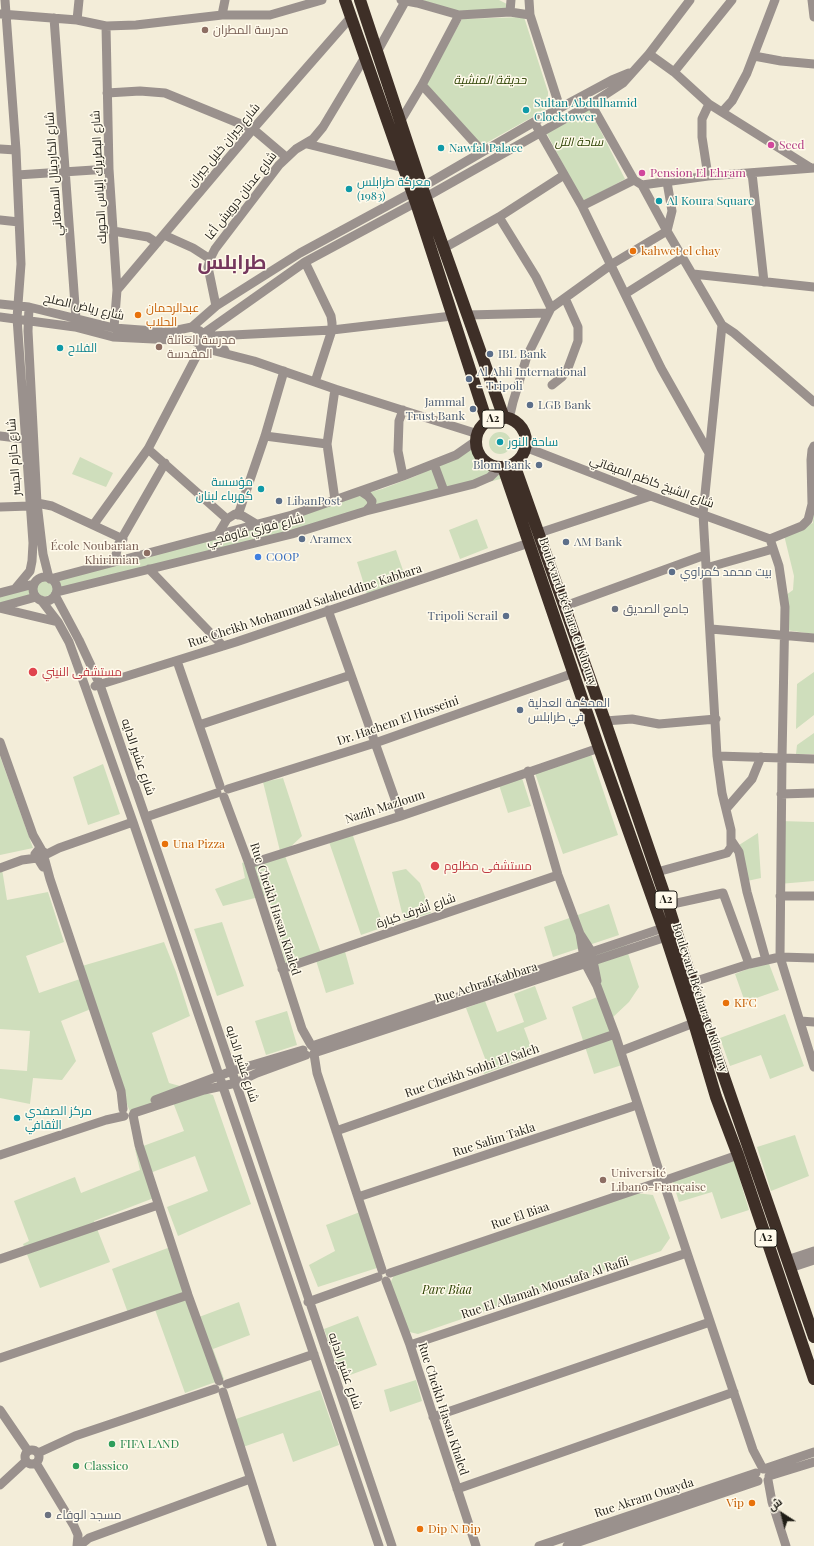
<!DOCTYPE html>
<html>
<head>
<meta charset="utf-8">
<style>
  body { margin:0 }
  #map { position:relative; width:814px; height:1546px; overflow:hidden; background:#f3edd9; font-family:"Playfair Display",Cairo,serif }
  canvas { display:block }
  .north { position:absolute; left:762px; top:1494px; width:40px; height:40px; -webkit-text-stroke:3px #fffaeb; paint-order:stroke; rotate:324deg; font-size:11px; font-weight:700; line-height:16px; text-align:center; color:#1f1d16 }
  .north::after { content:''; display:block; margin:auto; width:14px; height:18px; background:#1f1d16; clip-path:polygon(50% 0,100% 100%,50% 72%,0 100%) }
</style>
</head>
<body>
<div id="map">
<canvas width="814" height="1546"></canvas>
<div class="north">ش</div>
</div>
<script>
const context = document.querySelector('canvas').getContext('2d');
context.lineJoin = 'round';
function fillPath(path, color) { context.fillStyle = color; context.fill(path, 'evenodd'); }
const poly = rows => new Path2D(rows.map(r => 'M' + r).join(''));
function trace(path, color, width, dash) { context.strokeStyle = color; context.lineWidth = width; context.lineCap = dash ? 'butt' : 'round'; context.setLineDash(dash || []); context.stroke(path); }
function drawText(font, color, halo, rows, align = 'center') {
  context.font = font + ' "Playfair Display",Cairo,serif'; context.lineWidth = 3; context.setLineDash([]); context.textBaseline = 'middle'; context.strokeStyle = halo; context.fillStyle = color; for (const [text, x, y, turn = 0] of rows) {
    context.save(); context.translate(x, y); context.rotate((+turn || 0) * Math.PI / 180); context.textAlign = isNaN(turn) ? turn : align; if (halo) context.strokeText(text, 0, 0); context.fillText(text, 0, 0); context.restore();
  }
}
fillPath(poly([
  [422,0,499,0,507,4,506,9,457,11],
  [524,17,548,92,548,105,545,110,479,147,425,86,462,19],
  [589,108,625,179,583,202,546,132],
  '489 443a11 11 0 1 1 22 0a11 11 0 1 1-22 0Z',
  [474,447,483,457,512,476,0,608,0,589,382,489,416,476],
  [80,457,113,473,106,487,72,474],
  [814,500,814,634,786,630,786,595,793,590,794,576,784,535,813,523,810,501],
  [477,519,488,548,460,559,449,530],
  [396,550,406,579,367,594,357,562],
  [814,672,814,715,796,729,797,684],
  [814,733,814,754,796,754,797,745],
  [591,754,618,835,563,854,535,773],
  [0,756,33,848,0,855],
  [103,764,120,814,88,825,73,777],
  [283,778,302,836,284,853,321,953,344,948,354,984,326,993,315,957,286,964,267,895,223,906,215,889,245,878,242,863,280,851,263,782],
  [522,778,531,806,508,813,499,785],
  [780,821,814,822,814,881,779,884],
  [351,830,384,927,361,935,328,839],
  [758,833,761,878,747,881,739,845],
  [2,869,7,900,48,892,64,942,26,956,39,993,86,977,82,966,164,942,176,972,190,1016,152,1033,169,1083,213,1095,251,1204,178,1236,167,1207,208,1191,195,1156,150,1173,159,1196,94,1221,110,1262,40,1288,23,1244,29,1241,14,1201,75,1177,81,1193,140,1170,135,1149,184,1131,171,1097,130,1112,91,1009,61,1021,76,1061,62,1080,33,1078,30,1104,0,1098,0,1069,27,1071,30,1031,0,1029,0,870],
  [406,869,420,883,431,913,404,921,392,872],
  [609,904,619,935,553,957,544,927],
  [222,922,244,986,217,996,194,929],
  [625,944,639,987,629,1002,611,1019,622,1065,594,1074,572,1007,600,996,588,958],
  [768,961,779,990,745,1002,735,974],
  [535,986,547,1019,524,1028,534,1055,484,1074,481,1067,486,1061,466,1008,485,1001,497,1032,524,1022,514,994],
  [287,1011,297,1045,266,1055,255,1021],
  [785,1014,804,1066,770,1079,761,1055,730,1066,720,1038],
  [795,1135,809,1176,771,1191,757,1147],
  [733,1157,749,1210,721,1219,712,1192,679,1202,671,1176],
  [636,1193,653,1195,670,1238,661,1251,418,1334,405,1331,388,1288,394,1275],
  [360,1212,380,1267,318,1287,309,1265,335,1251,326,1225],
  [173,1246,199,1317,239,1302,250,1335,213,1349,224,1379,185,1393,153,1304,128,1313,112,1269],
  [358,1316,377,1365,342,1378,324,1329],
  [416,1380,422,1401,390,1412,384,1390],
  [320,1390,339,1445,293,1462,283,1433,243,1447,233,1420]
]), '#cfdebc');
trace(poly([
  [5,0,16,150,21,264,17,318,33,543,32,561,30,571,15,589],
  [401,0,417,3,459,15,510,12,530,15],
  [529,0,530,15,560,108],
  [812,0,814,17],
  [510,12,511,0],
  [1,14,77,20,106,26,136,25,222,15,270,15,322,0],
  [222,15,225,0],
  [54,18,76,319,75,327],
  [77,20,79,0],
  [106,26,109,169,117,290,114,328],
  [377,52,406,0],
  [649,54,674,72,709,104,811,168],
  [754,56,781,61,814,64],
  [674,72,732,0],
  [422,85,482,151],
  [107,93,140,91,165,93,253,129,286,157],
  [591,104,634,180],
  [722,112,732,101,747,73,775,0],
  [400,122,422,85,459,15],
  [537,127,582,206,661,368,709,453],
  [307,144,404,168],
  [0,149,16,150],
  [752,173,764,282],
  [17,175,109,169],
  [708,176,702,137,702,119,709,104],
  [642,185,667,231,722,325,703,514,717,756,722,793,731,830,731,847,727,853,657,872],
  [582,206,634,180,642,185,708,176,814,168],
  [499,217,536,277,551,308],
  [0,220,19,222],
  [113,231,148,237,157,243],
  [164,235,193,248,210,259],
  [444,248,499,217,564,175],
  [305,262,331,316,332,323,332,330,315,382],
  [693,274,814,287],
  [117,290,253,129,351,17],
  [625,294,682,258],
  [0,304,29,307,114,328,168,332,192,327,200,331,206,338,224,349,226,353],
  [216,306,208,267,210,259,215,249,279,165,296,149,313,139,323,127,365,57],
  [29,307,28,331,37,503,43,554,49,578],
  [467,315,548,313],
  [0,317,75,327,113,337,194,341,211,350,254,361,335,389,478,434],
  [722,325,734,333,814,402],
  [192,327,216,306,300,253,422,187,534,122,612,80,629,73],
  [203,334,305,262,426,197,591,104,623,83,649,54,690,0],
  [552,385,562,377,568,368,578,341,578,327,565,298],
  [403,410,399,421,398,451,403,476],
  [509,419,513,402,527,356,551,308,612,264,667,231,672,211,667,182],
  [0,436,25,439],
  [265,436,327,444],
  [525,447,651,496,770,539],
  [148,449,227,519],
  [434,464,444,491],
  [362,492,368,496,372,501,371,506,366,511],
  [335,500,327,444,335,389],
  [37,503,52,506,123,539],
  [0,507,30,506],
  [238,515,265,436,284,371],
  [94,524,148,449,206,338,213,336,332,330,452,316],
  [539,533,651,496],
  [218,534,227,519,235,514,243,516,258,525],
  [770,539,779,566,785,607,782,758,814,759],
  [770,539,802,526,808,520,812,504,811,460,812,450,814,446],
  [117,561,116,555,118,545,165,463],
  [706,568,773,549],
  [149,569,223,646],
  '33 589a12 12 0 1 1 24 0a12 12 0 1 1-24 0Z',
  [50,579,292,515,403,476,456,455,476,441],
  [57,592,292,534,366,511,474,484,490,477,500,467],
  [0,593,34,584],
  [55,595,79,640,100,685,185,932,392,1546],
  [41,600,58,622,69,642,86,689,133,822,379,1546],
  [565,606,705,555],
  [0,607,36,597],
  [0,608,58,622],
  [328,610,351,675],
  [711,629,814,638],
  [177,661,220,786],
  [95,686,236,642,529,543],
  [605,721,632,719,659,724,716,719],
  [199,725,351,675,401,816],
  [0,742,33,835,41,849],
  [717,756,782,758,780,957,814,1067],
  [528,771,558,875,580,934,591,951,597,981],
  [228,789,375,743,574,673],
  [781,794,814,793],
  [224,797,249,864,302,1029,311,1045],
  [726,809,752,779,761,757],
  [146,817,217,793],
  [731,840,739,852,747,892,766,960],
  [45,855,59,848,133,822],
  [44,857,50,879,121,1091,123,1109],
  [249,864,401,816,599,748],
  [43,867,35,854,39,849,44,852],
  [0,868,22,860,37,858],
  [780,896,814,896],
  [668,905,723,893,749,964],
  [580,934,585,963,597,986,615,1034,661,1177],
  [282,969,558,875],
  [693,982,749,964,780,957,814,958],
  [800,1021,814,1022],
  [312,1046,663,928],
  [621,1051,699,1021],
  [314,1053,666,937],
  [314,1054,317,1073,382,1270],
  [155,1100,232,1071,303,1050],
  [134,1113,204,1090,236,1083,257,1073,306,1055],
  [133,1115,139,1145,188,1295,219,1381],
  [336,1131,615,1034],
  [0,1155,106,1120,124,1116],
  [666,1180,738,1155],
  [664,1184,753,1450,763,1469],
  [358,1197,637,1105],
  [0,1259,158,1205],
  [787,1260,814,1251],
  [790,1268,814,1260],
  [390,1273,659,1182],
  [386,1281,410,1345,476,1546],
  [308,1302,378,1277],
  [410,1345,687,1253],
  [0,1358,188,1295],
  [227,1384,314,1354],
  [223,1392,272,1546],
  [0,1410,28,1451],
  [433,1417,710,1322],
  '25 1457a7 7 0 1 1 14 0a7 7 0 1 1-14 0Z',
  [38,1453,75,1436,215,1389],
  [36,1463,74,1526,78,1535,77,1546],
  [764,1469,814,1452],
  [769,1476,814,1462],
  [768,1480,772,1502,786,1546],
  [0,1485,26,1461],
  [457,1489,734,1392],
  [79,1546,89,1538,250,1479],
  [539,1546,756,1473],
  [567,1546,758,1481]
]), '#9a918d', 9);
trace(poly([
  [345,0,416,203,487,422],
  [360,0,422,187,504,418],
  '476 442a25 25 0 1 1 50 0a25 25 0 1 1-50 0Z',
  [514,464,605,721,668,905,704,1019,814,1337],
  [503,467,599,748,663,928,694,1023,716,1097,738,1155,814,1379]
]), '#3e2f27', 12);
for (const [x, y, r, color] of [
  [205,30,4,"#8d6e63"],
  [526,110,4,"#0f9aa8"],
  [771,145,4,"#d1479c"],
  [441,148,4,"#0f9aa8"],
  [642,173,4,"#d1479c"],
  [349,189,4,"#0f9aa8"],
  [659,201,4,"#0f9aa8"],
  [633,251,4,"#e8710a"],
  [138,315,4,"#e8710a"],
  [159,347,4,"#8d6e63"],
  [60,348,4,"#0f9aa8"],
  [490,354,4,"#5c6f8a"],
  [469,379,4,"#5c6f8a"],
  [530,405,4,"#5c6f8a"],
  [473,409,4,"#5c6f8a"],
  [500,442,4,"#0f9aa8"],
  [539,465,4,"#5c6f8a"],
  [261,489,4,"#0f9aa8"],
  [279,501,4,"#5c6f8a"],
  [302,539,4,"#5c6f8a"],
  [566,542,4,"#5c6f8a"],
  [147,553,4,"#8d6e63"],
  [258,557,4,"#3f7fe0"],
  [672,572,4,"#5c6f8a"],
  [615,609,4,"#6b7280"],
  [506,616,4,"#5c6f8a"],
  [33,672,5,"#e0444e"],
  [520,710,4,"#5c6f8a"],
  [165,844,4,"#e8710a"],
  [435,866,5,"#e0444e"],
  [726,1003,4,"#e8710a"],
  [17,1118,4,"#0f9aa8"],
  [603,1180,4,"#8d6e63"],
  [112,1444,4,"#2e9e5b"],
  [76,1466,4,"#2e9e5b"],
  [752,1503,4,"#e8710a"],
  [48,1515,4,"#6b7280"],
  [420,1529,4,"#e8710a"]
]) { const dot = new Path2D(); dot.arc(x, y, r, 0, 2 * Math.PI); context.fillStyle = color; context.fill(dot); trace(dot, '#fffaeb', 1.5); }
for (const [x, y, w] of [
  [493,419,22],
  [666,900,22],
  [766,1238,22]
]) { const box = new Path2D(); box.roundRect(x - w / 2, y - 9, w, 18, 3); context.fillStyle = '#fffaeb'; context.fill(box); trace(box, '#1f1d16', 1); }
drawText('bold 11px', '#1f1d16', null, [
  ["A2",493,419],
  ["A2",666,900],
  ["A2",766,1238]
]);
drawText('12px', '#785e54', '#fffaeb', [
  ["مدرسة المطران",213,30],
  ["مدرسة العائلة",167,340],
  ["المقدسة",167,354],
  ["École Noubarian",139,546,"right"],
  ["Khirimian",139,560,"right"],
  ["Université",611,1173],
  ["Libano-Française",611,1187]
], 'left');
drawText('italic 12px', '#2c4101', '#fffaeb', [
  ["حديقة المنشية",490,80],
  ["ساحة التل",579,142],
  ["Parc Biaa",447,1290]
]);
drawText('12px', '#0d838f', '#fffaeb', [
  ["Sultan Abdulhamid",534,103],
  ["Clocktower",534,117],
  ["Nawfal Palace",449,148],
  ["معركة طرابلس",357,182],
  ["(1983)",357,196],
  ["Al Koura Square",667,201],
  ["الفلاح",68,348],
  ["ساحة النور",508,442],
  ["مؤسسة",253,482,"right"],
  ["كهرباء لبنان",253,496,"right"],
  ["مركز الصفدي",25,1111],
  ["الثقافي",25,1125]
], 'left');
drawText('12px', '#1f1d16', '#fffaeb', [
  ["شارع جبران خليل جبران",224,145,-50],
  ["شارع الكاردينال السمعاني",54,174,-94],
  ["شارع البطريرك إلياس الحويك",99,177,-93],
  ["شارع عدنان درويش أغا",241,196,-52],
  ["شارع رياض الصلح",84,307,13],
  ["شارع حازم الجسر",14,457,-94],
  ["شارع الشيخ كاظم الميقاتي",652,482,20],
  ["شارع فوزي قاوقجي",255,530,-14],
  ["Rue Cheikh Mohammad Salaheddine Kabbara",305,606,-18],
  ["Boulevard Béchara el Khoury",568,612,71],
  ["Dr. Hachem El Husseini",398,721,-19],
  ["شارع عشير الدايه",138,757,71],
  ["Nazih Mazloum",385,807,-18],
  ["Rue Cheikh Hasan Khaled",275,909,72],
  ["شارع أشرف كبارة",416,911,-19],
  ["Rue Achraf Kabbara",486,983,-18],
  ["Boulevard Béchara el Khoury",700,998,72],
  ["شارع عشير الدايه",242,1064,72],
  ["Rue Cheikh Sobhi El Saleh",472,1071,-19],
  ["Rue Salim Takla",494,1140,-18],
  ["Rue El Biaa",520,1216,-19],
  ["Rue El Allamah Moustafa Al Rafii",545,1288,-18],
  ["شارع عشير الدايه",345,1371,71],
  ["Rue Cheikh Hasan Khaled",443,1409,72],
  ["Rue Akram Ouayda",644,1498,-18]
]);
drawText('12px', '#b23c85', '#fffaeb', [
  ["Seed",779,145],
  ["Pension El Ehram",650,173]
], 'left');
drawText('12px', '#c56008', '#fffaeb', [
  ["kahwet el chay",641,251],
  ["عبدالرحمان",146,308],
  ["الحلاب",146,322],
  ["Una Pizza",173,844],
  ["KFC",734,1003],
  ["Vip",744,1503,"right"],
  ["Dip N Dip",428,1529]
], 'left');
drawText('12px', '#4e5e75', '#fffaeb', [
  ["IBL Bank",498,354],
  ["Al Ahli International",477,372],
  ["- Tripoli",477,386],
  ["Jammal",465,402,"right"],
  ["Trust Bank",465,416,"right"],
  ["LGB Bank",538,405],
  ["Blom Bank",531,465,"right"],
  ["LibanPost",287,501],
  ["Aramex",310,539],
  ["AM Bank",574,542],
  ["بيت محمد كمراوي",680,572],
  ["Tripoli Serail",498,616,"right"],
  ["المحكمة العدلية",528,703],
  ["في طرابلس",528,717]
], 'left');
drawText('12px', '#366cbe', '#fffaeb', [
  ["COOP",266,557]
], 'left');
drawText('12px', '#5b616d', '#fffaeb', [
  ["جامع الصديق",623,609],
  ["مسجد الوفاء",56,1515]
], 'left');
drawText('12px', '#be3a42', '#fffaeb', [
  ["مستشفى النيني",42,672],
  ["مستشفى مظلوم",444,866]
], 'left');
drawText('12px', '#27864d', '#fffaeb', [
  ["FIFA LAND",120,1444],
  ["Classico",84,1466]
], 'left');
drawText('bold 20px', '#75375d', '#fffaeb', [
  ["طرابلس",232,263]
]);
</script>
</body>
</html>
